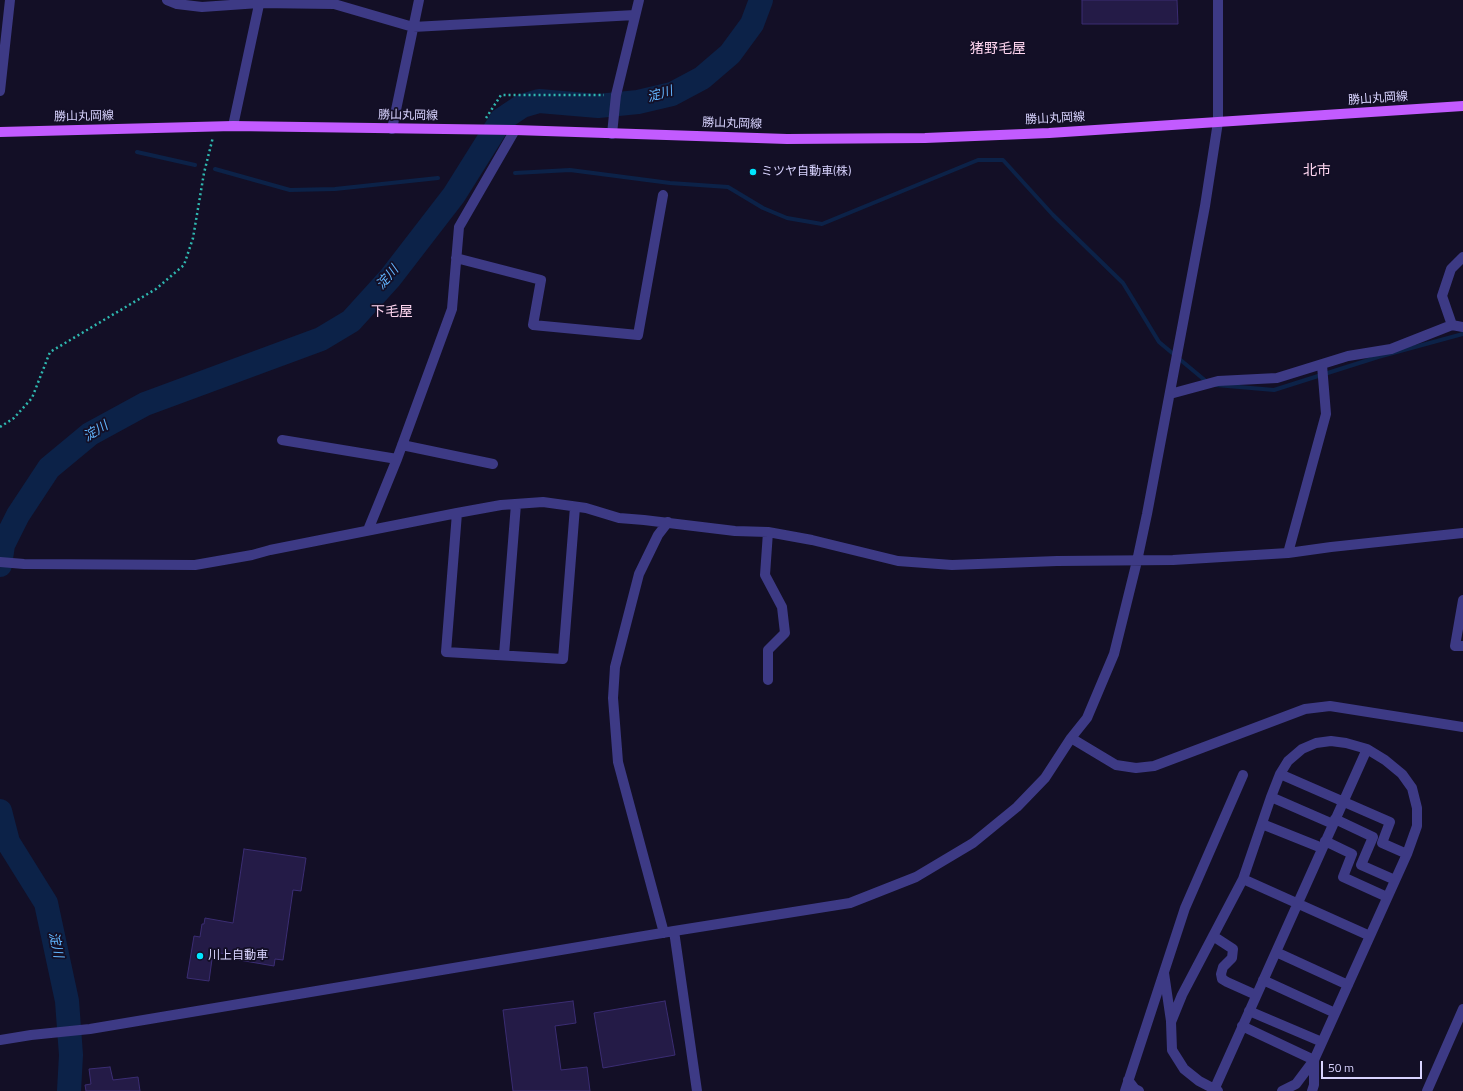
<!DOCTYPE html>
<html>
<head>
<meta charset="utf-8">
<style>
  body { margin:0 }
  #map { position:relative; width:1463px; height:1091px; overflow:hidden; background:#130f26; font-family:"Titillium Web",sans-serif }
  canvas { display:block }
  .scale { position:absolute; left:1321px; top:1061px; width:101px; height:18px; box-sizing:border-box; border:2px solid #d9d4ff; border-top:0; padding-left:5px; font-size:12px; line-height:14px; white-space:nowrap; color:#d9d4ff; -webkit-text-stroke:3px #130f26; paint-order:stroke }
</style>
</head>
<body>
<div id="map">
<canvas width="1463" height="1091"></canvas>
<div class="scale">50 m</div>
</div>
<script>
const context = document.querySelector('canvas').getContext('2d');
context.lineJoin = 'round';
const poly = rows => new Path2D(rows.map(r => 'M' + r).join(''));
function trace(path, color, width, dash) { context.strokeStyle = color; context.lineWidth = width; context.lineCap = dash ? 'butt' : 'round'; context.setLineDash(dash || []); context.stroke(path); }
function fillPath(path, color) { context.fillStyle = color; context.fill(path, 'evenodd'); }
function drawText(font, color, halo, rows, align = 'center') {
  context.font = font + ' "Titillium Web","Noto Sans JP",sans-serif'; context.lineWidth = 3.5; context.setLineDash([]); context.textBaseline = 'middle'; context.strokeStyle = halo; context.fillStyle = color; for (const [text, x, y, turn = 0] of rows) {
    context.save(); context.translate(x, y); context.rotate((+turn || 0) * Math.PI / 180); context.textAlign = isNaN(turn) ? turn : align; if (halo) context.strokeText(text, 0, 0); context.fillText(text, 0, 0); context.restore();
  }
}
trace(poly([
  [137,152,195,165],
  [215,169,290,190,335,189,438,178],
  [515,173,570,170,670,183,728,187,763,208,787,218,822,224,978,160,1003,160,1053,215,1123,283,1159,342,1207,382],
  [1216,385,1274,390,1378,357,1463,334]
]), '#0c2248', 4);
trace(poly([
  [0,565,3,545,18,515,49,468,90,434,145,404,321,339,351,321,390,278,454,195,501,120,522,106,539,101,598,106,638,102,672,94,702,78,730,54,752,24,761,0],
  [0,811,8,842,46,903,67,1001,71,1055,69,1091]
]), '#0c2248', 24);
const building = poly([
  [1082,0,1177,0,1178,24,1082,24,1082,0],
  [244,849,306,858,301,891,293,890,283,960,275,959,274,966,239,960,239,956,213,952,209,981,187,978,194,936,200,937,202,924,204,924,205,918,233,923,244,849],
  [573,1001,576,1023,555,1026,561,1070,587,1067,590,1091,513,1091,503,1010,573,1001],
  [665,1001,675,1055,603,1068,594,1013,665,1001],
  [110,1067,113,1080,138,1077,140,1091,86,1091,85,1085,91,1084,89,1069,110,1067]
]);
fillPath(building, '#241b47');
trace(building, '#3b2d73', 1);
trace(poly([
  [486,118,501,95,604,95],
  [0,427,14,418,32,398,50,352,156,289,184,265,193,238,204,173,213,137]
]), '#2fb8b0', 2.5, [2, 3]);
trace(poly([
  [167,0,177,4,202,7,259,3,334,4,413,27,635,15],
  [0,91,10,0],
  [233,126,260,0],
  [392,129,419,0],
  [612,134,616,95,639,0],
  [456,258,541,280,533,325,638,335,663,195],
  [1452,325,1442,296,1451,269,1463,257],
  [1170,394,1218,381,1277,378,1348,356,1391,349,1452,325,1463,327],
  [282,440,397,459],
  [402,445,493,464],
  [457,513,446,652,563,659,575,507],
  [368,530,397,459,452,309,459,227,515,130],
  [768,532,765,575,782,607,785,633,768,650,768,680],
  [1288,553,1326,414,1322,365],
  [0,562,24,564,195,565,252,555,270,550,457,513,501,505,543,502,586,508,619,518,644,520,735,531,768,532,812,540,898,561,952,565,1057,561,1173,560,1288,553,1331,547,1463,533],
  [1463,600,1455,646,1463,646],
  [504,655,516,504],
  [1071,738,1116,765,1136,768,1154,766,1305,709,1330,706,1463,727],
  [1280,774,1390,822,1382,843,1407,854],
  [1271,797,1333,824],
  [1335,819,1373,837,1361,865,1395,880],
  [1262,824,1322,848],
  [1325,841,1352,854,1343,877,1387,897],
  [1243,879,1370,936],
  [674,931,697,1091],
  [664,933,618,762,613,698,615,667,639,574,658,535,668,522],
  [1213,936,1233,949,1232,958,1223,967,1221,974,1222,979,1227,982,1256,995],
  [1276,952,1348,985],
  [1164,973,1171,1021],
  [1263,980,1335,1013],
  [1249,1011,1322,1042],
  [1242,1026,1314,1060,1314,1085,1312,1091],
  [0,1040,31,1035,90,1029,674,931,850,903,916,877,973,843,1017,807,1045,778,1071,738,1087,718,1114,654,1137,561,1147,514,1205,206,1218,122,1218,0],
  [1128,1080,1135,1089,1139,1091],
  [1214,1090,1367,749],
  [1125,1091,1185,908,1243,775],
  [1218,1091,1199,1081,1184,1069,1172,1050,1171,1022,1182,995,1243,879,1271,797,1280,774,1288,761,1302,749,1316,743,1331,741,1346,743,1367,749,1385,760,1402,774,1412,788,1417,808,1417,826,1407,854,1314,1060,1296,1084,1282,1091],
  [1427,1091,1463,1009]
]), '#3d3a85', 10);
trace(poly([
  [0,132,233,126,515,130,787,139,925,138,1049,133,1463,106]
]), '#c25bff', 10);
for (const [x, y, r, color] of [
  [753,172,4,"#00e5ff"],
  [200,956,4,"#00e5ff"]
]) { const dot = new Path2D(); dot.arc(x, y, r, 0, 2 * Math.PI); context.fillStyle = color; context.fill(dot); trace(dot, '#130f26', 1.5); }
drawText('12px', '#d9d4ff', '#130f26', [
  ["勝山丸岡線",1378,99,-4],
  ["勝山丸岡線",408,116,1],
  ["勝山丸岡線",84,117,-1],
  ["勝山丸岡線",1055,119,-3],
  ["勝山丸岡線",732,124,2]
]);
drawText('12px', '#d9d4ff', '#130f26', [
  ["ミツヤ自動車(株)",761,172],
  ["川上自動車",208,956]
], 'left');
drawText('italic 13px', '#62b6ff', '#130f26', [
  ["淀川",660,95,-16],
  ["淀川",388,278,-50],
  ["淀川",96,432,-32],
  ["淀川",55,945,78]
]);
drawText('14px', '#ffd6f0', '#130f26', [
  ["猪野毛屋",998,50],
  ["北市",1317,172],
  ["下毛屋",392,313]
]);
</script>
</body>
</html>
